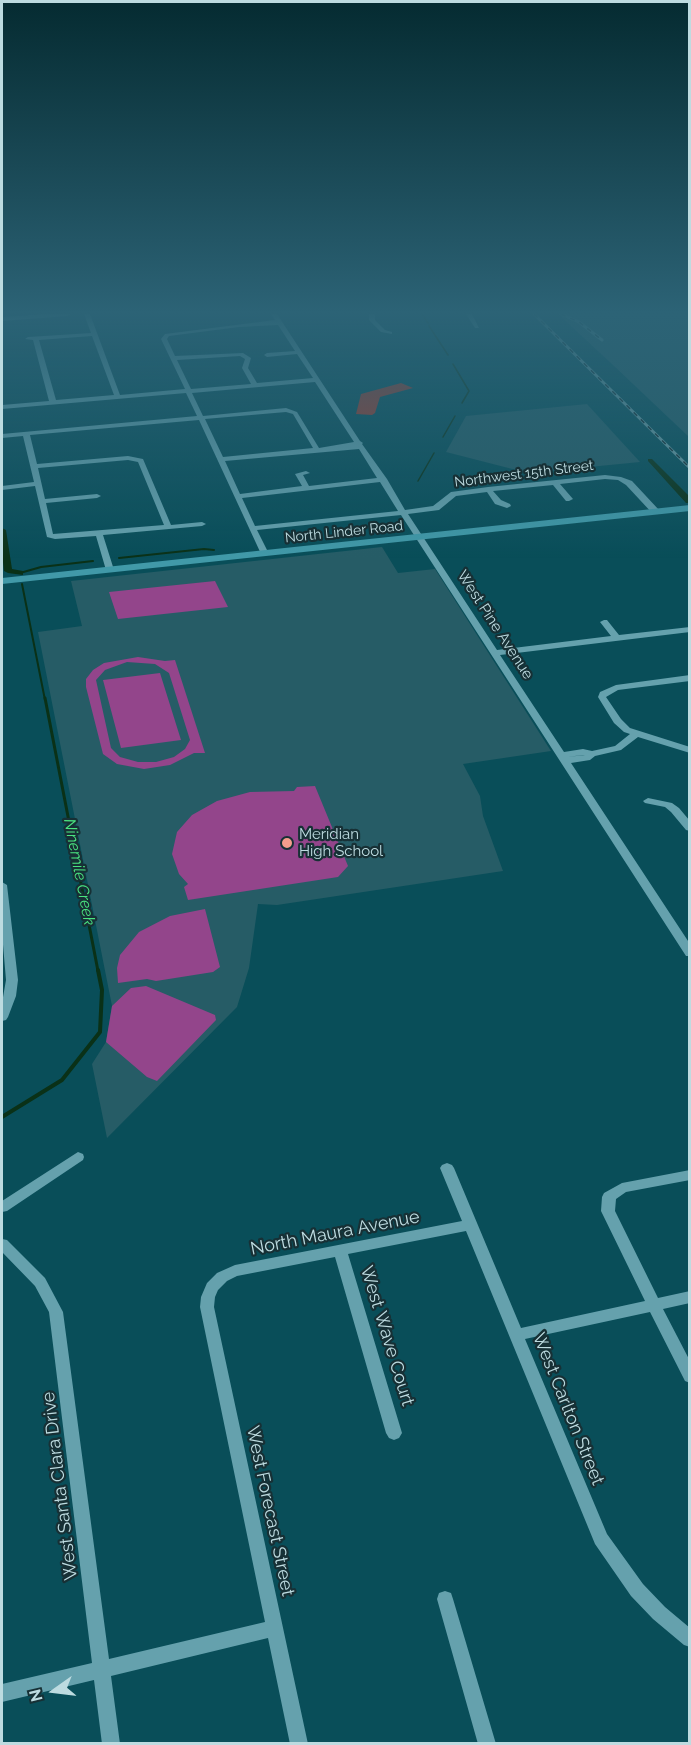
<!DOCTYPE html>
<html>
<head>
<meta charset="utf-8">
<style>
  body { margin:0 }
  #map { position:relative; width:691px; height:1745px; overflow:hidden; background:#094e59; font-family:Raleway,sans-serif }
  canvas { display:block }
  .frame { position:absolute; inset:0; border:3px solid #bddbe0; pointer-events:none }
  .north { position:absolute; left:24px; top:1661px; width:60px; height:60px; -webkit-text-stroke:4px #173035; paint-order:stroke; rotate:256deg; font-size:16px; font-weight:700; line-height:24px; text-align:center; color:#bddbe0 }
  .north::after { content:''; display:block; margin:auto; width:21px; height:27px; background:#bddbe0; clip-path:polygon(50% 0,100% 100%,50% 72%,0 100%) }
</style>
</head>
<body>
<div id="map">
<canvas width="691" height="1745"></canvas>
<div class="frame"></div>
<div class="north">N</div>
</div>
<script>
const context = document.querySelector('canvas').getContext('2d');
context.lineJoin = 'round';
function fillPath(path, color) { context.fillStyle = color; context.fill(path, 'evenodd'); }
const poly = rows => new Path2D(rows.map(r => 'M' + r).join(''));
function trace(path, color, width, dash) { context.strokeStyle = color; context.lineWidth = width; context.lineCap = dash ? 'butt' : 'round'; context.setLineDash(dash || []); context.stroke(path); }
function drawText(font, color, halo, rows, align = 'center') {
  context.font = font + ' Raleway,sans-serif'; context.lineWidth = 4.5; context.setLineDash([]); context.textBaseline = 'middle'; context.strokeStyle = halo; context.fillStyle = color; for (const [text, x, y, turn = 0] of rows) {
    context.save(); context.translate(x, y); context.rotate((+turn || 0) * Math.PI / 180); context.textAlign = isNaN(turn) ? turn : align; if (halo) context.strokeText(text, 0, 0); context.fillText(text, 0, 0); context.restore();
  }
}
fillPath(poly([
  [558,314,689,314,689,437,614,366],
  [587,404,640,462,528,473,446,452,466,416],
  [382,547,398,573,435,569,551,751,463,764,480,796,483,816,503,871,277,905,258,904,249,968,237,1007,107,1138,92,1064,106,1042,112,1006,38,632,82,626,71,581]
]), '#265c66');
fillPath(poly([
  [215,581,228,607,118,619,109,592],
  [138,657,165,661,175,660,205,753,194,753,170,765,144,769,117,764,103,754,86,687,86,679,93,670,104,663],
  [127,662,155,664,169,673,190,740,185,749,174,757,156,762,138,762,120,757,111,748,96,680,105,670],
  [160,673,181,740,121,748,103,680],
  [315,786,348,866,338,877,188,900,184,887,188,884,179,874,172,854,177,832,192,815,217,801,250,792,294,791,297,787],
  [205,909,220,967,213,972,156,981,147,979,118,983,117,968,120,955,139,932,170,916],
  [146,986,215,1015,216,1020,157,1081,147,1077,106,1042,112,1006,131,988]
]), '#93458b');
trace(poly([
  [422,314,428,323],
  [429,326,448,355],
  [453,364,469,391,462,403],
  [443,437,455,416],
  [418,481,434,453]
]), '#0a3117', 1.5);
trace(poly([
  [119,558,204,549,214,550],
  [20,573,41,567,93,561],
  [22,584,45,700]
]), '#0a3117', 2);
trace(poly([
  [45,698,98,971]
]), '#0a3117', 3);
trace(poly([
  [2,1117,62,1080,100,1032,102,990,98,970]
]), '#0a3117', 4);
fillPath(poly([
  [648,459,652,459,690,497,690,503,686,503,648,461,648,459],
  [2,528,6,530,12,569,23,571,23,575,8,573,4,571,2,553,2,528]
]), '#0a3117');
fillPath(poly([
  [401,383,413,388,380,397,375,413,372,415,356,414,361,394]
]), '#ad3524');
fillPath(poly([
  [44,314,71,314,68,316,2,321,2,317,44,314],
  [84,314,90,314,120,395,185,389,161,339,165,334,275,320,271,314,277,314,360,441,363,443,362,444,387,479,405,510,433,506,451,492,488,487,605,475,621,477,632,481,659,510,659,514,653,514,626,485,618,480,605,479,560,484,573,499,569,501,566,501,553,485,493,491,501,500,510,504,511,506,507,508,495,504,487,492,456,496,439,510,408,514,497,650,611,636,600,622,604,620,607,620,619,635,690,627,690,632,500,655,564,752,583,749,592,751,615,746,630,734,624,732,614,723,598,697,600,692,616,685,690,675,690,681,618,690,606,697,621,719,630,728,690,747,690,753,638,737,621,750,595,756,590,760,571,763,690,944,690,956,686,956,401,515,257,530,269,554,265,556,262,556,199,420,30,435,37,464,128,456,143,459,171,525,202,522,206,524,202,526,103,535,114,570,113,572,110,572,106,570,96,536,55,539,47,537,35,486,2,490,2,486,34,482,23,436,2,438,2,434,197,416,186,393,2,409,2,405,49,401,33,340,25,339,28,337,91,333,84,314],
  [278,325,295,351,267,353,264,355,267,357,297,354,313,378,257,383,248,368,251,358,243,353,175,356,167,339,169,336,239,327,278,325],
  [92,336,114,395,56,400,39,340,92,336],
  [240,356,245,359,242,368,251,384,191,389,177,360,240,356],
  [315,382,354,442,319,448,297,412,286,408,203,416,192,393,315,382],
  [286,412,293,414,313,448,223,457,205,419,286,412],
  [359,449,377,478,309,486,303,475,310,473,306,471,295,474,302,486,240,494,225,461,359,449],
  [128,460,138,462,164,525,53,534,46,503,97,498,101,496,97,494,45,499,38,468,128,460],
  [380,482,398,511,255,526,242,498,380,482],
  [583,755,585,755,567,757,583,755],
  [369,314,375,314,375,320,385,330,392,332,392,334,381,332,369,320,369,314],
  [466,314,472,314,479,328,475,328,466,314],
  [648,798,672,803,679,808,690,821,690,831,686,830,671,812,665,807,645,803,643,801,648,798],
  [2,882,7,885,18,980,16,996,8,1017,6,1020,2,1021,2,1003,6,980,2,933,2,882],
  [78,1152,83,1154,84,1157,83,1160,7,1211,2,1212,2,1201,78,1152],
  [447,1163,452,1165,454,1168,521,1328,645,1301,601,1211,602,1197,604,1193,622,1183,690,1170,690,1180,626,1192,616,1199,615,1211,658,1298,690,1291,690,1303,663,1309,690,1361,690,1383,685,1381,650,1312,525,1339,607,1534,643,1584,665,1607,690,1628,690,1647,684,1645,653,1619,631,1596,595,1544,466,1231,348,1254,402,1433,399,1438,394,1440,389,1438,386,1433,335,1257,237,1276,227,1281,218,1290,215,1297,214,1307,308,1744,290,1744,268,1638,111,1676,120,1744,102,1744,94,1680,2,1702,2,1684,92,1663,49,1312,35,1286,2,1252,2,1239,7,1240,45,1278,63,1312,109,1659,265,1622,200,1307,201,1297,207,1283,217,1273,235,1265,462,1221,440,1168,442,1165,447,1163],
  [445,1591,451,1593,453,1599,496,1744,478,1744,437,1599,439,1593,445,1591]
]), '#65a1ad');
fillPath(poly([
  [690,505,690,511,2,584,2,578,690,505]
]), '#4199a8');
const rail = poly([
  [534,314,690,468],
  [561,314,579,322,602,340]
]);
trace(rail, '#6c9ba3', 3);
trace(rail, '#173035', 1.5, [5]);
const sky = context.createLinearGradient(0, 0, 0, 558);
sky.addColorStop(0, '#052b31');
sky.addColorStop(0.56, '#2c6376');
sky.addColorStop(1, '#2c637600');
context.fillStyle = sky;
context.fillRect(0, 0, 691, 558);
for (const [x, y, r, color] of [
  [287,843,6,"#f49d8d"]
]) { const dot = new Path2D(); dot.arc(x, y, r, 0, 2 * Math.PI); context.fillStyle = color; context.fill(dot); trace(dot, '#173035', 2); }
drawText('14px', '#bddbe0', '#173035', [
  ["Northwest 15th Street",524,474,-7],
  ["North Linder Road",344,532,-6]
]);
drawText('15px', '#bddbe0', '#173035', [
  ["West Pine Avenue",495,625,57]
]);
drawText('15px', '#bddbe0', '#173035', [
  ["Meridian",299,834],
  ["High School",299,851]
], 'left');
drawText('italic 16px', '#4ae480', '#173035', [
  ["Ninemile Creek",79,872,79]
]);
drawText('18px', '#bddbe0', '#173035', [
  ["North Maura Avenue",335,1233,-11],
  ["West Wave Court",387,1336,73],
  ["West Carlton Street",568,1409,68],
  ["West Santa Clara Drive",60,1486,-97],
  ["West Forecast Street",270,1511,78]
]);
</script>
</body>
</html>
